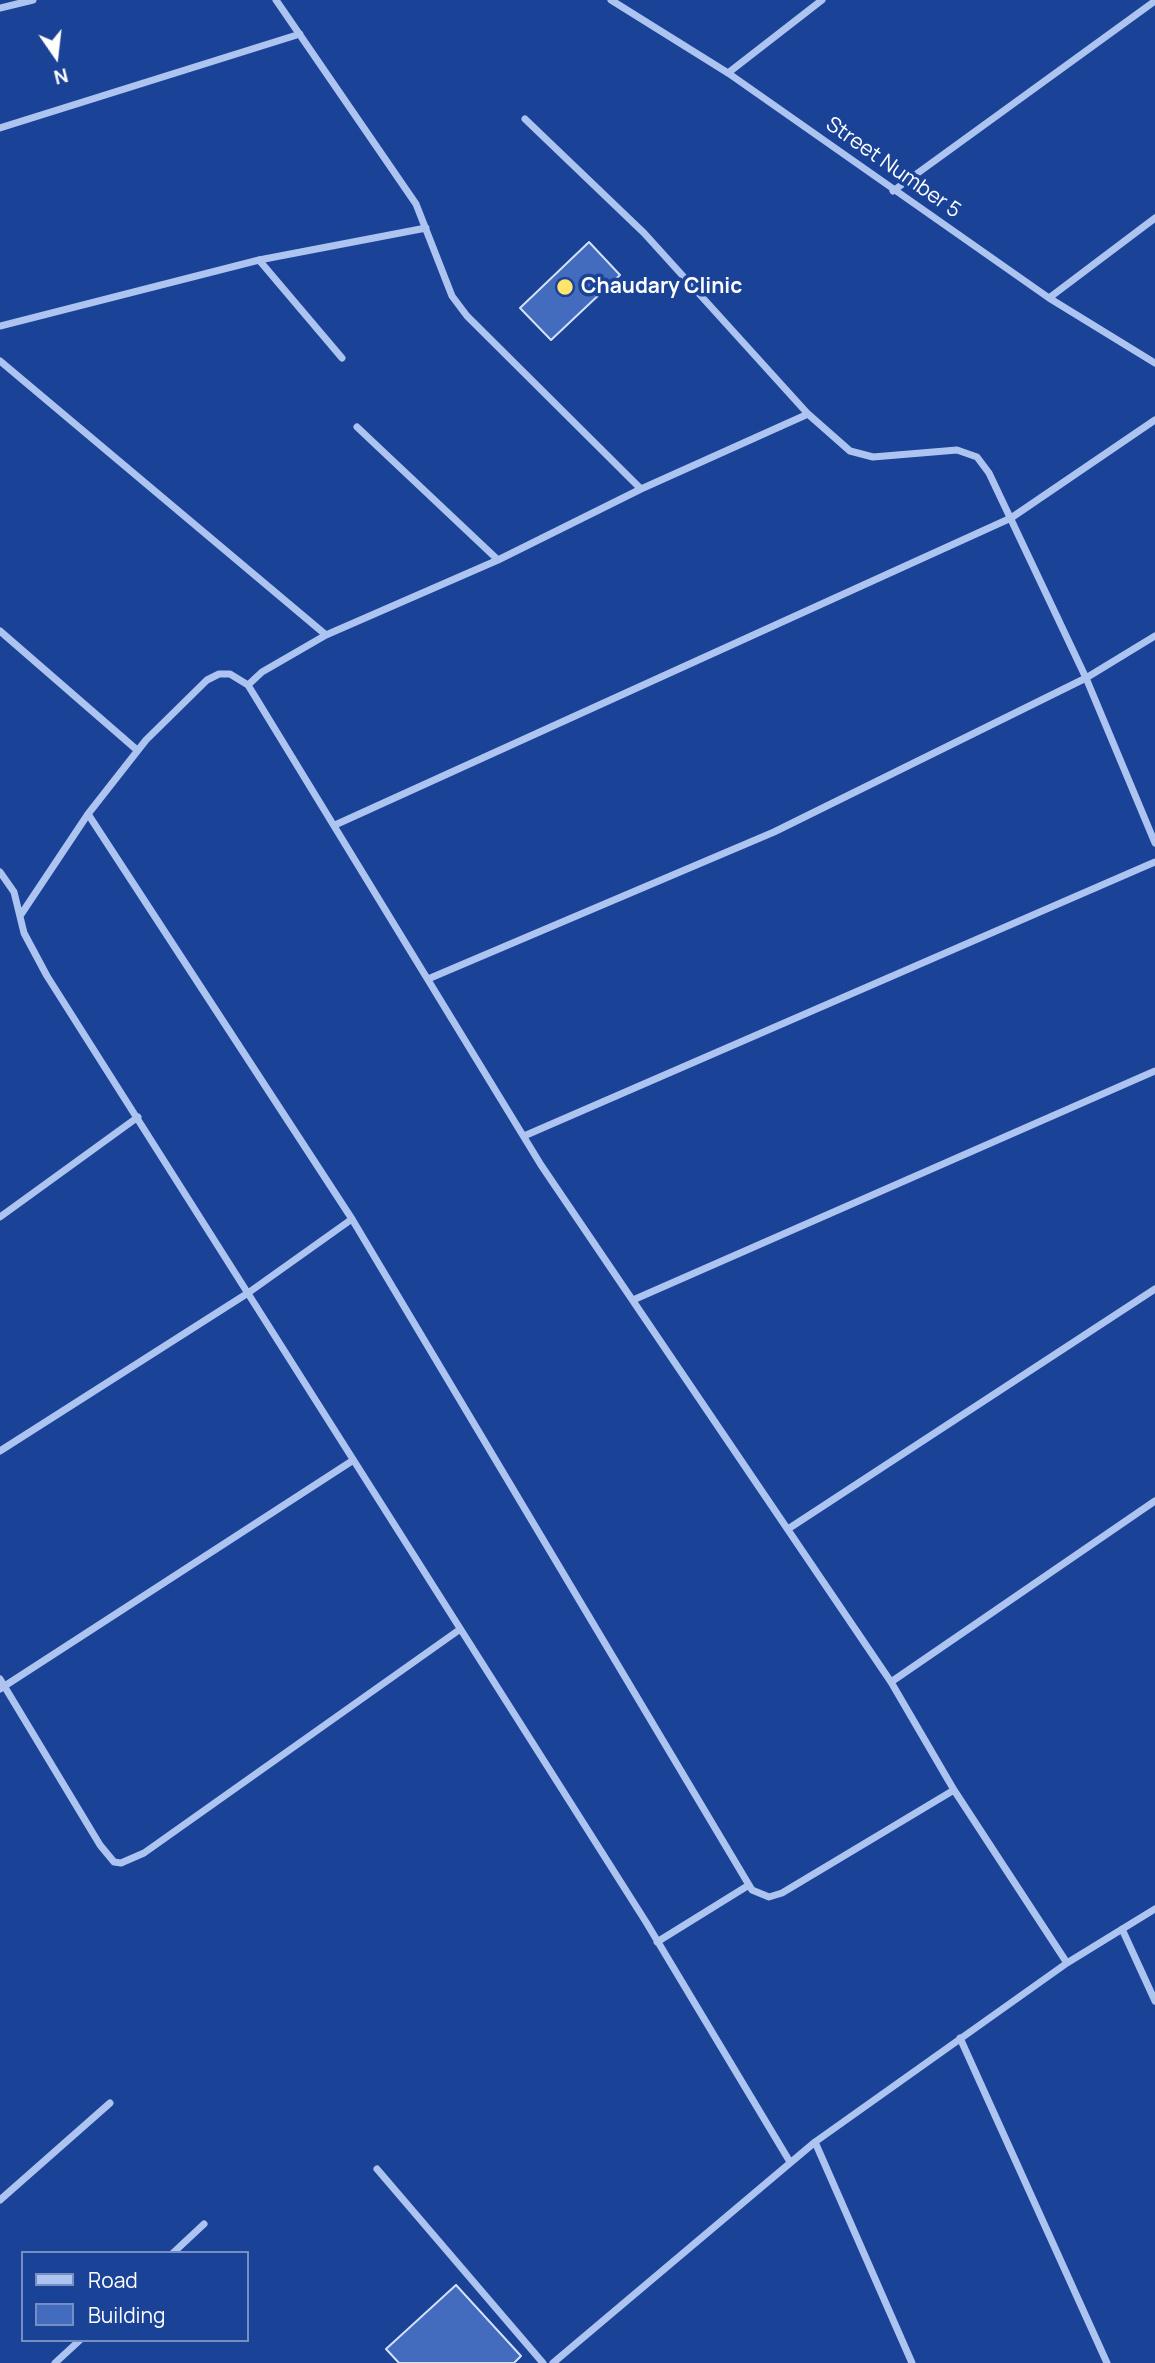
<!DOCTYPE html>
<html>
<head>
<meta charset="utf-8">
<style>
  body { margin:0 }
  #map { position:relative; width:1155px; height:2363px; overflow:hidden; background:#1a4297; font-family:Manrope,sans-serif }
  canvas { display:block }
  .legend { position:absolute; left:21px; top:2251px; width:228px; height:91px; box-sizing:border-box; background:#1a4297; border:2px solid #768ec1; margin:0; padding:9px 12px; list-style:none; font-size:21px; color:#fff }
  .legend li { display:flex; align-items:center; gap:14px; height:35px }
  .legend b { width:35px; border:2px solid #768ec1 }
  .north { position:absolute; left:21px; top:21px; width:70px; height:70px; -webkit-text-stroke:5px #1a4297; paint-order:stroke; rotate:166deg; font-size:19px; font-weight:700; line-height:28px; text-align:center; color:#fff }
  .north::after { content:''; display:block; margin:auto; width:24px; height:32px; background:#fff; clip-path:polygon(50% 0,100% 100%,50% 72%,0 100%) }
</style>
</head>
<body>
<div id="map">
<canvas width="1155" height="2363"></canvas>
<ul class="legend">
<li><b style="height:9px;background:#adc4f0"></b>Road</li>
<li><b style="height:19px;background:#436bbe"></b>Building</li>
</ul>
<div class="north">N</div>
</div>
<script>
const context = document.querySelector('canvas').getContext('2d');
context.lineJoin = 'round';
function fillPath(path, color) { context.fillStyle = color; context.fill(path, 'evenodd'); }
const poly = rows => new Path2D(rows.map(r => 'M' + r).join(''));
function trace(path, color, width, dash) { context.strokeStyle = color; context.lineWidth = width; context.lineCap = dash ? 'butt' : 'round'; context.setLineDash(dash || []); context.stroke(path); }
function drawText(font, color, halo, rows, align = 'center') {
  context.font = font + ' Manrope,sans-serif'; context.lineWidth = 7; context.setLineDash([]); context.textBaseline = 'middle'; context.strokeStyle = halo; context.fillStyle = color; for (const [text, x, y, turn = 0] of rows) {
    context.save(); context.translate(x, y); context.rotate((+turn || 0) * Math.PI / 180); context.textAlign = isNaN(turn) ? turn : align; if (halo) context.strokeText(text, 0, 0); context.fillText(text, 0, 0); context.restore();
  }
}
const building = poly([
  [589,242,620,275,551,340,520,308,589,242],
  [456,2285,521,2356,514,2363,399,2363,386,2349,456,2285]
]);
fillPath(building, '#436bbe');
trace(building, '#d4e1fb', 2);
trace(poly([
  [276,0,416,204,452,296,467,316,641,489],
  [611,0,728,73,1049,298,1155,363],
  [0,8,33,0],
  [728,73,822,0],
  [525,119,644,233,808,414,850,451,873,457,957,450,977,457,989,473,1086,678,1155,843],
  [0,128,300,34],
  [893,191,1155,1],
  [259,260,342,358],
  [1049,298,1155,218],
  [0,326,259,260,426,228],
  [0,361,326,635],
  [357,427,498,560],
  [0,631,137,750],
  [248,685,262,672,326,635,498,560,641,489,808,414],
  [88,814,352,1219,752,1890,769,1897,782,1893,954,1790],
  [335,825,1011,518,1155,420],
  [0,872,14,892,24,933,47,976,646,1922,790,2162],
  [20,916,88,814,146,740,207,680,219,674,230,674,248,685,541,1165,891,1682,954,1790,1067,1963],
  [428,979,774,832,1086,678,1155,636],
  [524,1136,1155,862],
  [0,1217,138,1117],
  [633,1300,1155,1071],
  [0,1451,248,1293,352,1219],
  [788,1529,1155,1289],
  [0,1679,100,1845,114,1862,121,1863,144,1853,459,1630],
  [891,1682,1155,1501],
  [0,1689,352,1461],
  [1122,1929,1155,2001],
  [657,1942,749,1885],
  [960,2038,1107,2363],
  [815,2142,912,2363],
  [377,2169,543,2363],
  [0,2200,110,2103],
  [173,2253,204,2224],
  [55,2363,80,2340],
  [553,2363,815,2142,1067,1963,1155,1909]
]), '#adc4f0', 7);
for (const [x, y, r, color] of [
  [565,287,9,"#ffe56c"]
]) { const dot = new Path2D(); dot.arc(x, y, r, 0, 2 * Math.PI); context.fillStyle = color; context.fill(dot); trace(dot, '#1a4297', 2.5); }
drawText('21px', '#fff', '#1a4297', [
  ["Street Number 5",893,168,35]
]);
drawText('bold 21px', '#fff', '#1a4297', [
  ["Chaudary Clinic",581,287]
], 'left');
</script>
</body>
</html>
